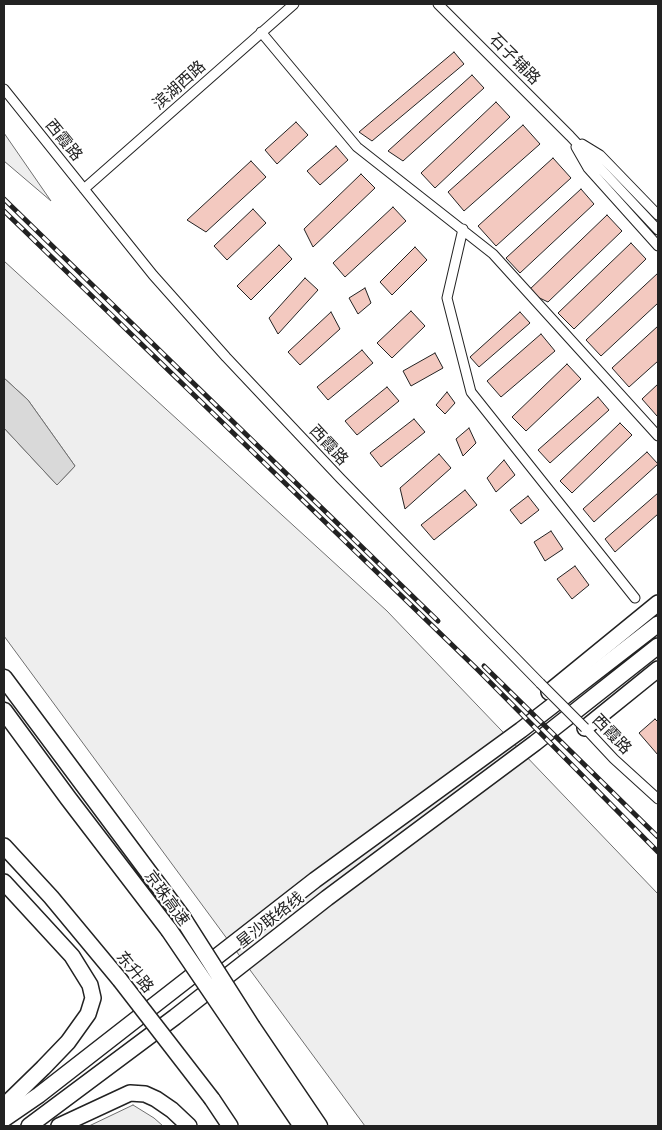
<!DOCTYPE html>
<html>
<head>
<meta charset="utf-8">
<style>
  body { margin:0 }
  #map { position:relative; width:662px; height:1130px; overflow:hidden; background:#fff; font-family:Ubuntu,sans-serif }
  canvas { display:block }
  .frame { position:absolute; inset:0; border:5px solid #222; pointer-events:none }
</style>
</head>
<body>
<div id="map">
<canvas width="662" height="1130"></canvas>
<div class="frame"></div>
</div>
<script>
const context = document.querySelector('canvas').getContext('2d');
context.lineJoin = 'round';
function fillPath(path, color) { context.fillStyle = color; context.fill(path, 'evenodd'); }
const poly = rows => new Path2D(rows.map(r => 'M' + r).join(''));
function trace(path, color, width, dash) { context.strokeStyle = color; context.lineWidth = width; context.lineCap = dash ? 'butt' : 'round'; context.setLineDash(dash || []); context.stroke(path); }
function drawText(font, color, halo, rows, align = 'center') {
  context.font = font + ' Ubuntu,"Noto Sans SC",sans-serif'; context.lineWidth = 4; context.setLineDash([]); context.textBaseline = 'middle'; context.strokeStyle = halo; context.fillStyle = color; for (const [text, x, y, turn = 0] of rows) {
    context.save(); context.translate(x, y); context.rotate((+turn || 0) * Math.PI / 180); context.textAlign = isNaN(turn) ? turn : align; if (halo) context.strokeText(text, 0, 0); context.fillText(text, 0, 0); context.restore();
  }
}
const green = poly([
  [4,133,51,201,4,161,4,133],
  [4,261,387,611,658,894,658,1126,365,1126,4,636,4,428,57,485,75,466,28,400,4,378,4,261],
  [133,1105,154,1118,163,1126,89,1126,133,1105]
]);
fillPath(green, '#eee');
trace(green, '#6f6f6f', 1);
const water = poly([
  [4,378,28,400,75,466,57,485,4,428,4,378]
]);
fillPath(water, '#d9d9d9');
trace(water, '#6f6f6f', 1);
const building = poly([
  [454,52,464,64,372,141,359,132,454,52],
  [472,75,484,88,403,161,388,151,472,75],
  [496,102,510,117,435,188,421,173,496,102],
  [296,122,308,135,277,164,265,150,296,122],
  [523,125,540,144,464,211,448,192,523,125],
  [336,146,348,160,320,185,307,171,336,146],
  [553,158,571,178,496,246,478,226,553,158],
  [251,161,266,177,206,232,187,220,251,161],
  [361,174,375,188,313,247,304,229,361,174],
  [581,189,594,204,520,273,506,258,581,189],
  [393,207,406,221,345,277,333,263,393,207],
  [253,209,266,223,227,260,214,246,253,209],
  [607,215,622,231,548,302,527,292,607,215],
  [631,243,646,259,574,329,558,313,631,243],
  [279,245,292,259,251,300,237,286,279,245],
  [415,247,427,260,392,295,380,282,415,247],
  [658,273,658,303,601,356,586,340,658,273],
  [305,278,318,290,278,334,269,318,305,278],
  [365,288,371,303,358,314,349,298,365,288],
  [411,311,425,326,392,358,377,343,411,311],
  [331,312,340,329,300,365,288,352,331,312],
  [520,312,530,323,479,367,470,357,520,312],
  [658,326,658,361,629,387,612,368,658,326],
  [541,334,555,351,501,397,487,381,541,334],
  [362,350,373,363,328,400,317,387,362,350],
  [435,353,443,368,411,386,403,371,435,353],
  [567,364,581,379,526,431,512,417,567,364],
  [658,384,658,414,657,416,642,399,658,384],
  [387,387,399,401,357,435,345,421,387,387],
  [447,392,455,403,445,414,436,405,447,392],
  [598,397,609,410,550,463,538,450,598,397],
  [414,419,425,432,381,467,370,453,414,419],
  [620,423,632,435,572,493,560,481,620,423],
  [469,428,476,443,463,456,456,439,469,428],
  [647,452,658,464,594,522,583,509,647,452],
  [439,454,451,468,405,509,400,488,439,454],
  [504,460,515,475,496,492,487,478,504,460],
  [465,490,477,505,434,540,421,525,465,490],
  [658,493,658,514,615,552,605,539,658,493],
  [528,496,539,510,521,524,510,510,528,496],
  [551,531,563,549,545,561,534,542,551,531],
  [575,566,589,585,572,599,557,579,575,566],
  [655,719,658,722,658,755,639,733,655,719]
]);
fillPath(building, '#f3c9c0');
trace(building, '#222', 1);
const minor = poly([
  [438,4,570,136,658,230],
  [261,32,357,147,493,254,658,436],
  [4,89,153,275,226,357,340,478,540,683],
  [582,144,600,155,658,215],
  [576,147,588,168,658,246],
  [84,189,294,4],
  [463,229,447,298,471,392,635,598],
  [585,728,614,759,658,799]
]);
const primary = poly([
  [549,692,658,603],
  [585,728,658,669],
  [4,846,51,897,120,980],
  [4,882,72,956,90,985,93,998,88,1014,68,1042,43,1068,4,1106],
  [212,1099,230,1126],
  [59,1126,130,1093,145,1094,156,1099,172,1110,189,1126]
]);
const trunk = poly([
  [4,1119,39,1095,315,880,521,730,658,624],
  [29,1126,175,1017,327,898,535,743,658,646]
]);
const motorway = poly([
  [4,678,182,917],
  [4,711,68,798,169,930],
  [252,1027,319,1126],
  [241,1036,302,1126]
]);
trace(minor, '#222', 11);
trace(primary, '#222', 18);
trace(trunk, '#222', 18);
trace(motorway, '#222', 19);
trace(minor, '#fff', 9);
trace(primary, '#fff', 15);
trace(trunk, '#fff', 15);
trace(motorway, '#fff', 16);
const rail = poly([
  [4,199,438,621],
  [4,211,478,670,658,852],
  [484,666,658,837]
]);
trace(rail, '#222', 5);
trace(rail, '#fff', 3, [9]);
const minorBridge = poly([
  [540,683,585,728]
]);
const primaryBridge = poly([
  [120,980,212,1099]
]);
const motorwayBridge = poly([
  [182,917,252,1027],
  [169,930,241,1036]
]);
trace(minorBridge, '#222', 11, []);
trace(primaryBridge, '#222', 18, []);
trace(motorwayBridge, '#222', 19, []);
trace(minorBridge, '#fff', 9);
trace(primaryBridge, '#fff', 15);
trace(motorwayBridge, '#fff', 16);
drawText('16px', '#222', '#fff', [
  ["石子铺路",515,59,45],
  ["滨湖西路",179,85,-42],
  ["西霞路",64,140,51],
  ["西霞路",329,445,47],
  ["西霞路",612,734,46],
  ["京珠高速",167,898,54],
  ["星沙联络线",270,920,-38],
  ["东升路",135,972,51]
]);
</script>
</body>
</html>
